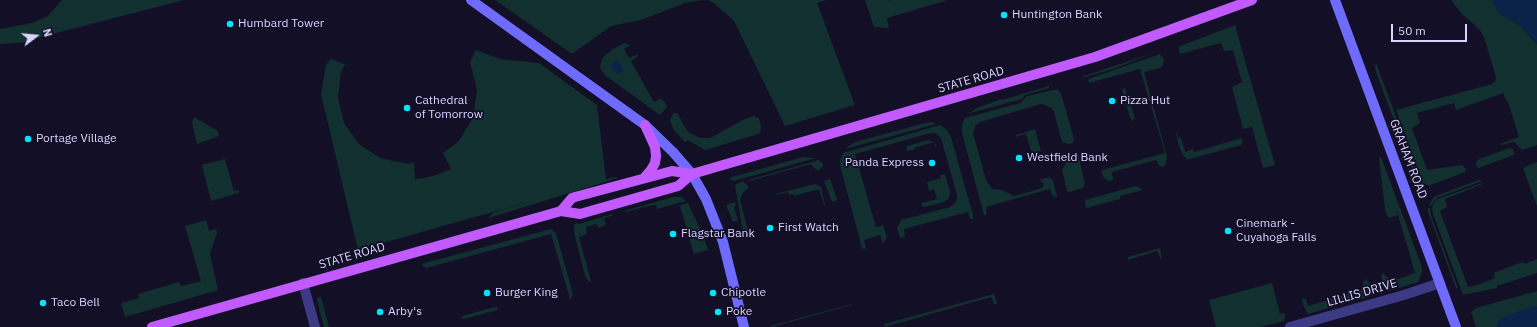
<!DOCTYPE html>
<html>
<head>
<meta charset="utf-8">
<style>
  body { margin:0 }
  #map { position:relative; width:1537px; height:327px; overflow:hidden; background:#130f26; font-family:"IBM Plex Sans",sans-serif }
  canvas { display:block }
  .north { position:absolute; left:16px; top:16px; width:40px; height:40px; -webkit-text-stroke:3px #130f26; paint-order:stroke; rotate:74deg; font-size:11px; font-weight:700; line-height:16px; text-align:center; color:#d9d4ff }
  .north::after { content:''; display:block; margin:auto; width:14px; height:18px; background:#d9d4ff; clip-path:polygon(50% 0,100% 100%,50% 72%,0 100%) }
  .scale { position:absolute; left:1391px; top:24px; width:76px; height:18px; box-sizing:border-box; border:2px solid #d9d4ff; border-top:0; padding-left:5px; font-size:12px; line-height:14px; white-space:nowrap; color:#d9d4ff; -webkit-text-stroke:3px #130f26; paint-order:stroke }
</style>
</head>
<body>
<div id="map">
<canvas width="1537" height="327"></canvas>
<div class="north">N</div>
<div class="scale">50 m</div>
</div>
<script>
const context = document.querySelector('canvas').getContext('2d');
context.lineJoin = 'round';
function fillPath(path, color) { context.fillStyle = color; context.fill(path, 'evenodd'); }
const poly = rows => new Path2D(rows.map(r => 'M' + r).join(''));
function trace(path, color, width, dash) { context.strokeStyle = color; context.lineWidth = width; context.lineCap = dash ? 'butt' : 'round'; context.setLineDash(dash || []); context.stroke(path); }
function drawText(font, color, halo, rows, align = 'center') {
  context.font = font + ' "IBM Plex Sans",sans-serif'; context.lineWidth = 3.5; context.setLineDash([]); context.textBaseline = 'middle'; context.strokeStyle = halo; context.fillStyle = color; for (const [text, x, y, turn = 0] of rows) {
    context.save(); context.translate(x, y); context.rotate((+turn || 0) * Math.PI / 180); context.textAlign = isNaN(turn) ? turn : align; if (halo) context.strokeText(text, 0, 0); context.fillText(text, 0, 0); context.restore();
  }
}
fillPath(poly([
  [62,0,184,0,37,38,31,42,0,44,0,29,32,23,48,16],
  [495,0,702,0,685,3,641,20,611,26,572,54],
  [708,0,826,0,817,3,855,105,785,126,734,21,715,4],
  [865,0,888,0,890,1,891,0,948,0,887,18,889,28,874,27],
  [1451,0,1492,0,1500,14,1519,25,1537,44,1537,145,1522,150,1514,142,1501,145,1500,144,1519,137,1508,102,1507,102,1503,93,1456,110,1454,103,1417,113,1420,123,1412,128,1427,170,1462,165,1466,169,1465,172,1431,185,1427,185,1421,182,1422,181,1396,110,1492,84,1496,80,1496,77,1484,37,1479,29,1463,15],
  [1235,25,1245,61,1275,165,1263,168,1252,127,1243,129,1232,87,1242,82,1233,50,1224,51,1221,43,1180,54,1178,47],
  [625,43,630,45,624,49,629,58,638,54,637,57,631,61,654,102,661,98,666,104,667,107,660,115,606,76,601,70,600,66,603,57,613,49],
  [476,50,500,59,539,63,597,105,606,179,617,177,618,178,492,217,488,218,494,212,542,198,358,250,321,94,326,65,331,59,345,64,341,72,338,98,344,123,359,144,380,158,408,164,414,162,415,179,424,178,433,176,451,169,443,153,458,142,473,118,477,90,470,62],
  [1156,52,1113,69,1082,78,1084,76],
  [1160,54,1164,59,1163,65,1160,68,1144,72,1167,157,1166,164,1164,166,1160,167,1156,160,1112,172,1113,180,1110,181,1104,178,1101,171,1102,170,1165,153,1140,69,1089,83,1088,79],
  [1376,63,1419,178,1418,181,1416,179,1376,72,1375,67],
  [1049,86,1049,88,1025,95,1022,99,967,114,977,108,1001,99,1002,100],
  [1125,88,1135,118,1132,121,1130,117,1122,91,1123,89],
  [1057,89,1061,93,1074,139,1073,143,1068,144,1062,142,1054,112,1052,108,1045,105,1041,104,980,122,976,125,973,133,986,180,992,189,1002,190,1014,196,1042,188,1044,184,1039,180,1050,177,1053,181,1057,196,1053,197,1050,189,1046,190,986,207,987,214,986,215,984,215,962,133,962,124,965,118,1020,103,1027,96],
  [674,113,677,113,688,132,700,138,710,138,745,119,754,116,759,118,761,127,760,133,752,136,705,150,688,140,685,142,674,130,670,121,671,117],
  [194,117,218,131,219,136,197,144,192,123],
  [932,122,936,124,845,149,855,142,925,123],
  [940,125,947,130,951,137,973,215,973,219,970,219,968,212,904,229,905,238,900,237,899,235,897,228,901,220,950,207,955,203,957,199,957,195,941,138,935,133,931,133,855,154,876,227,883,225,887,237,883,244,880,235,864,240,866,248,864,249,862,248,841,169,840,161,843,153],
  [1035,129,1041,151,1032,154,1026,134,1016,137,1016,135],
  [1177,132,1178,138,1181,138,1185,152,1193,149,1194,152,1242,138,1243,142,1241,145,1186,160,1186,157,1184,157,1179,146,1176,133],
  [928,140,934,142,937,147,935,147,934,142,914,148,914,150,906,151,907,146],
  [1509,148,1513,149,1514,155,1478,168,1476,165,1477,160],
  [1072,153,1078,154,1085,184,1082,188,1070,192,1067,191,1062,170],
  [803,157,816,158,734,181,729,179,732,177],
  [1381,157,1422,267,1422,272,1418,282,1389,291,1385,288,1381,276,1383,273,1392,281,1415,273,1398,215,1388,218,1385,210,1379,158],
  [225,159,234,191,239,190,239,193,211,201,202,165],
  [819,160,823,164,823,166,819,170,816,170,811,164,749,181,748,180],
  [1537,162,1537,206,1523,168],
  [945,174,950,192,949,198,944,202,925,207,922,206,922,203,937,199,934,189,929,191,927,182,941,178,941,175],
  [830,179,837,199,836,201,834,202,831,200,824,181],
  [1479,180,1482,181,1437,198,1431,206,1429,205,1434,197,1438,195],
  [743,181,749,187,742,194,740,200,748,231,743,232,735,185],
  [1483,183,1483,184,1445,199,1447,207,1440,211,1468,287,1477,285,1495,278,1494,273,1495,272,1523,262,1524,264,1537,259,1537,273,1497,286,1497,288,1463,295,1433,214,1432,207,1436,200,1440,198],
  [815,184,821,187,825,205,824,205,819,189,794,196,793,194,789,195,788,192,776,195,775,194],
  [1136,186,1143,190,1120,196,1120,199,1086,208,1085,200],
  [673,197,681,197,686,201,657,209,656,205,653,205,626,212,624,211],
  [735,202,736,206,734,207,738,220,733,222,726,205],
  [688,203,702,233,708,250,694,254,680,206,668,209],
  [1428,208,1430,208,1431,216,1458,288,1456,288,1428,212],
  [612,214,612,216,604,218,606,225,599,228,596,224,586,227,587,234,579,237,591,281,589,282,585,276,574,232,574,225,576,223,579,224],
  [206,220,209,231,216,229,217,233,210,254,218,290,125,317,121,303,139,298,138,294,179,282,181,286,201,281,185,226],
  [551,229,556,233,573,294,571,299,570,299,551,234,430,267,426,268,421,264],
  [1160,248,1162,258,1161,259,1157,251,1128,260,1128,257],
  [1366,279,1370,284,1372,293,1371,296,1308,314,1304,307,1302,300,1303,298,1306,299,1308,306,1364,289,1363,282],
  [1272,283,1280,314,1284,313,1285,315,1284,321,1261,327,1216,327,1209,300],
  [1537,291,1537,327,1476,327,1471,312,1476,308],
  [994,294,997,303,996,304,994,304,991,297,885,327,884,324],
  [321,297,329,327,324,327,317,301,317,298],
  [852,304,852,305,848,306,772,327,770,326],
  [495,307,497,307,498,310,464,319,461,318,462,316]
]), '#12302f');
fillPath(poly([
  [1492,0,1537,0,1537,44,1519,25,1500,14],
  [617,60,622,66,623,71,618,74,614,72,611,65],
  [1534,306,1537,307,1537,327,1497,327,1497,324,1500,318]
]), '#0c2248');
trace(poly([
  [303,283,315,327]
]), '#3d3a85', 10);
trace(poly([
  [1290,327,1404,295,1440,283]
]), '#3d3a85', 10);
trace(poly([
  [471,0,645,125,673,152,692,174,706,199,723,242,744,327],
  [1335,0,1456,327]
]), '#6f6bff', 10);
trace(poly([
  [644,178,651,170,655,163,656,156,655,147,645,125],
  [561,211,572,198,575,197,672,171,692,174],
  [152,327,561,211,580,214,678,186,692,174,1095,57,1252,0]
]), '#c25bff', 10);
for (const [x, y, r, color] of [
  [1004,15,4,"#00e5ff"],
  [230,24,4,"#00e5ff"],
  [1112,101,4,"#00e5ff"],
  [407,108,4,"#00e5ff"],
  [28,139,4,"#00e5ff"],
  [1019,158,4,"#00e5ff"],
  [932,163,4,"#00e5ff"],
  [770,228,4,"#00e5ff"],
  [1228,231,4,"#00e5ff"],
  [673,234,4,"#00e5ff"],
  [487,293,4,"#00e5ff"],
  [713,293,4,"#00e5ff"],
  [43,303,4,"#00e5ff"],
  [380,312,4,"#00e5ff"],
  [718,312,4,"#00e5ff"]
]) { const dot = new Path2D(); dot.arc(x, y, r, 0, 2 * Math.PI); context.fillStyle = color; context.fill(dot); trace(dot, '#130f26', 1.5); }
drawText('12px', '#d9d4ff', '#130f26', [
  ["Huntington Bank",1012,15],
  ["Humbard Tower",238,24],
  ["Cathedral",415,101],
  ["of Tomorrow",415,115],
  ["Pizza Hut",1120,101],
  ["Portage Village",36,139],
  ["Westfield Bank",1027,158],
  ["Panda Express",924,163,"right"],
  ["Cinemark -",1236,224],
  ["Cuyahoga Falls",1236,238],
  ["First Watch",778,228],
  ["Flagstar Bank",681,234],
  ["Burger King",495,293],
  ["Chipotle",721,293],
  ["Taco Bell",51,303],
  ["Arby's",388,312],
  ["Poke",726,312]
], 'left');
drawText('12px', '#d9d4ff', '#130f26', [
  ["STATE ROAD",971,80,-16],
  ["GRAHAM ROAD",1408,159,69],
  ["STATE ROAD",352,256,-16],
  ["LILLIS DRIVE",1362,293,-16]
]);
</script>
</body>
</html>
